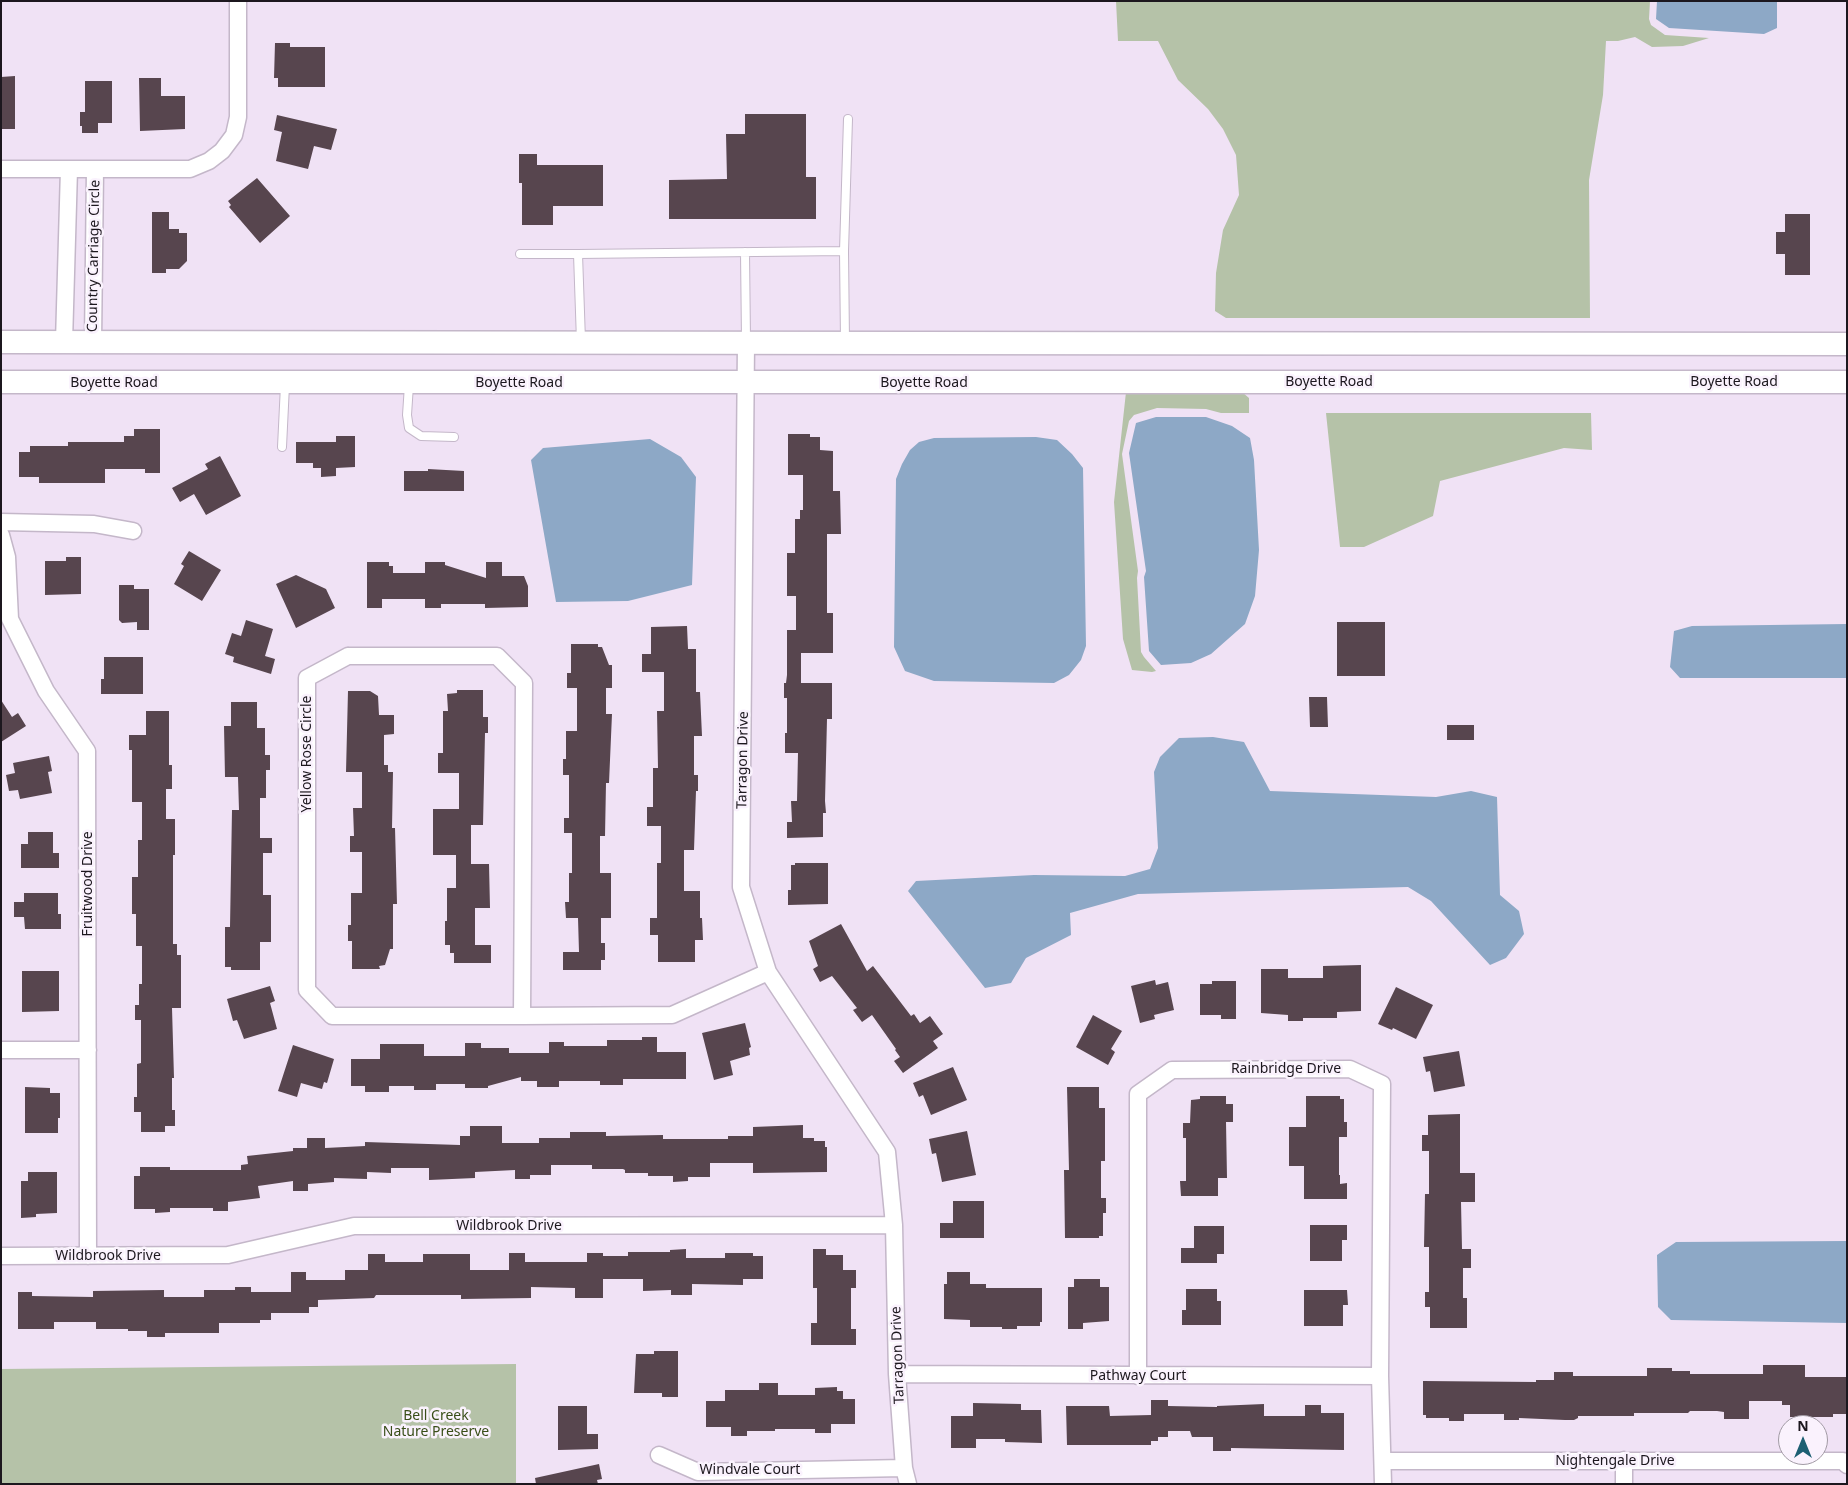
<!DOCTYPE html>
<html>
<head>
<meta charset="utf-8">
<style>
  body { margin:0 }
  #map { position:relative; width:1848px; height:1485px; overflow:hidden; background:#f0e2f5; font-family:"Noto Sans",sans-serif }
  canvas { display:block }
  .frame { position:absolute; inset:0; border:2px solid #1c171e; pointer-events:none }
  .north { position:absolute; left:1778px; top:1415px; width:50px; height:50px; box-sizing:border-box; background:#faf2fd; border:1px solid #a19aa4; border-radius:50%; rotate:0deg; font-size:14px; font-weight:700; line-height:20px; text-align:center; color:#1c171e }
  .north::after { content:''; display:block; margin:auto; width:18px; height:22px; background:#1d6073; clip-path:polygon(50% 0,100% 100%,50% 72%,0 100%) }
</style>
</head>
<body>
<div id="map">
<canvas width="1848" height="1485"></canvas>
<div class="frame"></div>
<div class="north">N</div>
</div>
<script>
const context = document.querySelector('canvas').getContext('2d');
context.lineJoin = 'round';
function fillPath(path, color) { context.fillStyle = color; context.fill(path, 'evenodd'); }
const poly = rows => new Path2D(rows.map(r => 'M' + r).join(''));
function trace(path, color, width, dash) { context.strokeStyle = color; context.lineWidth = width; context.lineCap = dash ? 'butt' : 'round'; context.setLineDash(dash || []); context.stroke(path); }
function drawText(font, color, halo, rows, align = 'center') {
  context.font = font + ' "Noto Sans",sans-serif'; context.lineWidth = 5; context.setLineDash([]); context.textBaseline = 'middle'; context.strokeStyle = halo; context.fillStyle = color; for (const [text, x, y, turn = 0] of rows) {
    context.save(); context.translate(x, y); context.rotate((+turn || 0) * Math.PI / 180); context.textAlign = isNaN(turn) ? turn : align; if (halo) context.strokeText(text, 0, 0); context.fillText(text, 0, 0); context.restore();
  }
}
fillPath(poly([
  [1116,1,1650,1,1649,19,1651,25,1665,35,1709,38,1683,46,1652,47,1635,37,1618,41,1606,41,1603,95,1589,180,1590,318,1226,318,1215,311,1216,273,1223,230,1239,195,1236,155,1223,129,1208,109,1178,80,1158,41,1118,41],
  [1126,392,1242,392,1249,398,1249,413,1221,413,1206,409,1157,408,1134,415,1129,421,1122,454,1138,571,1137,578,1141,652,1144,657,1156,671,1152,672,1132,670,1123,639,1114,502],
  [1326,413,1591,413,1592,450,1564,448,1440,481,1433,516,1364,547,1340,547],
  [516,1364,516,1484,1,1484,1,1369]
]), '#b5c2a8');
fillPath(poly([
  [1657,1,1777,1,1777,28,1764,34,1669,28,1656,19],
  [1156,417,1206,417,1232,426,1250,438,1254,460,1259,550,1255,596,1245,624,1211,654,1191,663,1161,665,1149,651,1144,577,1146,571,1129,453,1136,423],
  [1036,437,1057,440,1072,454,1083,468,1086,646,1081,660,1069,675,1054,683,934,681,905,671,894,647,896,479,902,464,910,450,919,442,934,438],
  [650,439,681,457,696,477,692,585,628,601,556,602,531,460,543,448],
  [1847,624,1847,678,1680,678,1670,667,1674,631,1692,626],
  [1213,737,1244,742,1270,791,1436,797,1471,791,1497,797,1500,895,1519,911,1524,934,1506,958,1490,965,1431,901,1408,887,1138,894,1070,913,1071,935,1026,958,1011,983,985,988,908,891,916,881,1034,875,1125,876,1150,869,1158,848,1154,772,1160,757,1179,738],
  [1847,1241,1847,1323,1671,1320,1658,1307,1657,1255,1676,1242]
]), '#8da8c6');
fillPath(poly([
  [275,43,290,43,290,47,325,47,325,87,278,87,278,78,274,78],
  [15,76,15,129,1,129,1,77],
  [139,78,161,78,161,96,185,96,185,129,140,131],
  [85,81,112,81,112,123,98,123,98,133,82,133,82,126,80,126,80,112,85,112],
  [745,114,806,114,806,177,816,177,816,219,669,219,669,180,727,179,726,134,745,134],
  [277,115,337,129,331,150,314,146,308,169,276,161,282,132,274,130],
  [519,154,537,154,537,165,603,165,603,206,553,206,553,225,522,225,522,183,519,183],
  [257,178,290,216,260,243,229,207,231,205,228,201],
  [152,212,169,212,169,229,179,229,179,233,187,233,187,261,179,269,166,269,166,273,152,273],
  [1785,214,1810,214,1810,275,1785,275,1785,254,1776,254,1776,232,1785,232],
  [134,429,160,429,160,473,145,473,145,469,105,469,105,483,39,483,39,477,19,477,19,452,30,452,30,446,68,446,68,442,124,442,124,436,134,436],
  [788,434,810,434,810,437,820,437,820,450,833,451,833,491,840,491,841,534,827,534,827,613,833,613,833,653,801,653,801,683,832,683,832,719,827,719,825,801,826,813,823,813,823,837,787,838,787,822,792,822,791,801,797,801,798,753,785,753,785,733,787,733,787,698,784,698,784,683,786,683,787,675,787,630,796,630,796,596,787,596,787,553,795,553,795,519,800,519,800,510,803,510,803,475,788,475],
  [336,436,355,436,355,467,336,468,336,476,321,477,321,468,313,468,313,463,296,463,296,442,336,442],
  [220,456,241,496,206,515,194,494,180,502,172,488,208,469,205,464],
  [428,469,464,471,464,491,404,491,404,471,428,471],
  [189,551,221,570,202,601,174,584,184,566,181,564],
  [66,557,81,557,81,594,45,595,45,561,66,561],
  [367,562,389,562,389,566,393,566,393,573,425,573,425,562,445,562,445,565,486,578,486,562,502,562,502,576,524,576,528,586,528,607,485,608,485,604,441,604,441,608,425,608,425,599,382,599,382,608,367,608],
  [296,575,326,589,335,608,296,628,276,584],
  [119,585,134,585,134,589,149,589,149,630,137,630,137,622,122,623,119,620],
  [246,620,273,629,265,656,275,659,271,674,233,662,234,657,225,654,232,633,241,636],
  [1337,622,1385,622,1385,676,1337,676],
  [687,626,688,649,696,649,696,692,700,692,702,736,694,736,694,775,698,775,698,791,696,791,694,850,684,850,684,891,700,891,700,918,702,918,703,940,695,940,695,962,658,962,658,935,650,935,650,918,657,918,657,863,661,863,661,826,647,826,647,807,653,807,653,768,658,768,657,711,664,711,664,672,642,672,642,654,651,654,651,627],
  [571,644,598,644,598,647,602,647,609,665,612,665,612,688,606,688,606,714,612,714,609,783,606,783,605,836,600,836,600,873,611,873,611,918,601,918,601,943,605,943,605,960,601,960,601,970,563,970,563,952,579,952,578,918,566,918,565,902,569,902,569,873,572,873,572,833,564,833,564,818,569,818,569,775,563,775,563,759,566,759,566,731,577,731,577,688,567,688,567,673,571,673],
  [104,657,143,657,143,694,101,694,101,679,104,679],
  [457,690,483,690,483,717,488,717,488,733,485,733,483,825,471,825,471,864,489,864,490,908,475,908,475,945,491,945,491,963,454,963,454,953,450,953,450,945,445,945,445,921,447,921,447,888,456,888,456,855,433,855,433,809,459,809,459,773,438,773,438,753,443,753,443,711,448,711,447,694,457,693],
  [348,691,370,691,378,696,379,715,394,715,394,734,384,735,384,765,388,765,388,772,393,772,392,828,395,828,397,904,393,904,393,949,390,949,385,965,379,966,380,969,352,969,352,941,348,941,348,925,351,925,351,893,362,893,362,852,350,852,350,836,354,836,353,808,362,808,362,772,346,772],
  [1309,697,1327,697,1328,727,1310,727],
  [1,700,12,717,18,713,26,726,1,742],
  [231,702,257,702,257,728,265,728,265,755,270,755,270,770,266,770,266,798,260,798,260,838,272,838,272,853,263,853,263,895,271,895,271,942,260,942,260,970,231,970,231,967,225,967,225,927,230,927,232,810,239,810,238,777,225,777,224,726,231,726],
  [146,711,169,711,169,765,172,765,172,789,166,789,166,819,175,819,175,855,173,855,173,944,177,944,177,955,181,955,181,1008,172,1008,174,1078,172,1078,172,1110,175,1110,175,1126,165,1126,165,1132,141,1132,141,1112,134,1112,134,1097,137,1097,137,1064,141,1063,141,1020,135,1020,135,1005,139,1005,139,984,142,984,142,946,136,946,136,914,132,914,132,877,138,877,138,840,142,840,142,802,132,802,132,750,129,750,129,735,146,735],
  [1447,725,1474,725,1474,740,1447,740],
  [49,756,52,771,48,772,52,793,20,799,18,790,9,791,6,775,15,773,13,763],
  [28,832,53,832,53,853,59,853,59,868,21,868,21,844,28,844],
  [795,863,828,863,828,904,788,905,788,890,791,890,791,865,795,865],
  [24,893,58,893,58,914,61,914,61,929,25,929,24,917,14,917,14,902,24,902],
  [841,924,867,971,873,966,911,1016,914,1014,920,1023,930,1016,943,1034,933,1041,938,1048,903,1073,894,1061,900,1057,895,1050,896,1049,872,1015,862,1022,853,1010,857,1008,832,976,820,982,813,969,818,966,809,941],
  [1361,965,1361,1011,1337,1012,1337,1018,1303,1018,1303,1021,1288,1021,1288,1015,1261,1013,1261,969,1288,969,1288,978,1323,978,1323,966],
  [22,971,59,971,59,1011,22,1012],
  [1155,980,1156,985,1168,982,1174,1010,1154,1015,1155,1019,1140,1023,1131,986],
  [1212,981,1236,981,1236,1019,1221,1019,1221,1015,1200,1015,1200,984,1212,984],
  [270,986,275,1001,270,1003,277,1029,244,1039,237,1020,233,1021,227,999],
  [1396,987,1433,1005,1416,1039,1393,1028,1392,1030,1378,1024],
  [1093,1015,1122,1031,1111,1049,1115,1052,1108,1065,1076,1047],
  [745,1023,751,1047,749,1048,750,1055,730,1061,733,1075,714,1080,702,1033],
  [642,1037,657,1037,657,1052,686,1052,686,1079,623,1079,623,1085,600,1085,600,1081,559,1081,559,1087,537,1087,537,1081,521,1081,521,1077,488,1086,488,1088,465,1088,465,1084,436,1084,436,1090,414,1090,414,1086,389,1086,389,1092,365,1092,365,1086,351,1086,351,1059,380,1059,380,1044,424,1044,424,1056,465,1056,465,1043,481,1043,481,1048,509,1048,509,1053,549,1053,549,1042,564,1042,564,1046,607,1046,607,1040,642,1040],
  [293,1045,334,1059,327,1083,324,1082,322,1089,301,1083,297,1097,278,1091],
  [1459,1051,1465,1086,1434,1092,1430,1071,1426,1072,1423,1057],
  [953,1067,967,1100,931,1115,923,1095,919,1097,913,1083],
  [25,1087,50,1088,50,1093,60,1093,60,1118,58,1118,58,1133,25,1133],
  [1067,1087,1099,1087,1099,1108,1105,1108,1105,1161,1101,1161,1101,1198,1106,1198,1106,1213,1103,1213,1103,1236,1099,1236,1099,1238,1065,1238,1064,1170,1069,1170],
  [1200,1096,1226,1096,1226,1104,1233,1104,1233,1122,1226,1122,1227,1178,1218,1178,1218,1196,1181,1196,1180,1181,1186,1181,1186,1138,1183,1138,1183,1123,1190,1123,1191,1100,1200,1099],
  [1306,1096,1340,1096,1340,1099,1344,1099,1344,1122,1347,1122,1347,1137,1339,1137,1339,1175,1340,1175,1340,1184,1347,1183,1347,1199,1304,1199,1304,1166,1289,1166,1289,1127,1306,1127],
  [1460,1114,1460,1173,1475,1173,1475,1202,1461,1202,1462,1249,1471,1249,1471,1268,1463,1268,1463,1298,1467,1298,1467,1328,1430,1328,1430,1307,1425,1307,1425,1292,1429,1292,1429,1247,1424,1247,1425,1194,1429,1194,1429,1151,1422,1151,1422,1135,1428,1135,1428,1115],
  [803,1125,803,1138,814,1138,814,1141,825,1141,825,1147,827,1147,827,1172,753,1173,753,1163,710,1163,710,1177,688,1177,688,1181,673,1182,673,1176,648,1176,648,1173,625,1173,625,1170,623,1169,592,1169,592,1165,551,1165,551,1175,530,1175,530,1179,515,1179,515,1170,475,1172,475,1178,429,1180,429,1168,391,1168,391,1173,367,1172,367,1179,334,1178,334,1182,308,1184,308,1191,293,1191,293,1181,258,1186,260,1198,228,1202,228,1211,213,1211,213,1208,170,1208,170,1212,155,1213,155,1209,134,1209,134,1176,140,1176,140,1167,170,1167,170,1170,241,1170,241,1165,248,1164,247,1156,293,1151,293,1148,307,1148,307,1138,325,1138,325,1148,365,1146,365,1142,460,1145,460,1136,470,1136,470,1126,502,1126,502,1143,539,1143,539,1138,570,1138,570,1132,606,1132,606,1136,663,1135,663,1139,728,1139,728,1136,753,1136,753,1127],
  [967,1131,976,1175,942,1182,936,1153,932,1154,929,1139],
  [28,1172,57,1172,57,1213,36,1214,36,1217,21,1218,21,1181,28,1181],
  [953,1201,984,1201,984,1238,940,1238,940,1223,953,1223],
  [1310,1225,1347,1225,1347,1240,1342,1240,1342,1261,1310,1261],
  [1194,1226,1224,1226,1224,1254,1217,1254,1217,1263,1181,1263,1181,1248,1194,1248],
  [686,1249,686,1258,725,1258,725,1253,753,1253,753,1256,763,1256,763,1279,743,1279,743,1285,692,1284,692,1295,671,1295,671,1290,643,1291,643,1279,603,1279,603,1298,575,1298,575,1288,531,1287,531,1298,461,1299,461,1295,376,1295,374,1298,318,1300,318,1307,309,1307,309,1313,271,1313,271,1320,260,1320,260,1323,219,1323,219,1333,165,1333,165,1337,147,1337,147,1331,128,1331,128,1329,96,1329,96,1322,54,1322,54,1329,18,1329,18,1292,32,1292,32,1296,93,1297,93,1291,164,1290,164,1297,204,1297,204,1290,235,1290,235,1287,251,1287,251,1292,291,1292,291,1272,306,1272,306,1280,345,1280,345,1270,368,1270,368,1254,385,1254,385,1262,423,1262,423,1254,470,1254,470,1270,509,1270,509,1253,525,1253,525,1262,587,1262,587,1253,603,1253,603,1256,628,1256,628,1252,670,1252,670,1250],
  [813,1249,826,1249,826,1255,843,1255,843,1270,856,1270,856,1288,851,1288,851,1329,856,1329,856,1345,811,1345,811,1323,817,1323,817,1288,813,1288],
  [947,1272,970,1272,970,1284,986,1284,986,1288,1042,1288,1042,1322,1040,1322,1040,1326,1017,1326,1017,1329,1002,1329,1002,1327,970,1327,970,1320,944,1319,944,1284,947,1284],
  [1074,1279,1100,1279,1100,1287,1109,1287,1109,1321,1083,1323,1083,1329,1068,1329,1068,1287,1074,1287],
  [1186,1289,1217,1289,1217,1301,1221,1301,1221,1325,1182,1325,1182,1310,1186,1310],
  [1304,1290,1347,1290,1348,1305,1343,1305,1343,1326,1304,1326],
  [654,1351,678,1351,678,1397,662,1397,662,1393,634,1393,636,1354,654,1354],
  [1763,1365,1805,1365,1805,1377,1847,1377,1847,1414,1833,1414,1833,1417,1790,1417,1790,1405,1782,1405,1782,1401,1749,1401,1749,1419,1724,1419,1724,1412,1717,1411,1690,1411,1688,1413,1634,1413,1634,1416,1578,1416,1578,1418,1574,1420,1565,1420,1519,1418,1519,1420,1504,1420,1504,1414,1464,1414,1464,1421,1449,1421,1449,1418,1426,1418,1426,1415,1423,1415,1423,1381,1536,1382,1536,1380,1554,1380,1554,1372,1573,1372,1573,1376,1647,1376,1647,1368,1672,1368,1672,1371,1690,1371,1690,1374,1763,1374],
  [759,1383,778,1383,778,1395,815,1395,815,1388,837,1387,837,1391,843,1391,843,1399,855,1399,855,1424,831,1424,831,1433,815,1433,815,1429,775,1429,775,1431,747,1431,747,1436,731,1436,731,1427,706,1427,706,1401,725,1401,725,1390,759,1390],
  [1151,1400,1168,1400,1168,1406,1217,1407,1217,1406,1264,1404,1264,1416,1305,1416,1305,1405,1321,1405,1321,1413,1344,1413,1344,1450,1231,1448,1231,1451,1213,1451,1213,1437,1192,1437,1190,1431,1168,1431,1168,1437,1158,1437,1158,1441,1151,1441,1151,1445,1067,1445,1066,1406,1109,1406,1110,1416,1151,1415],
  [973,1403,1021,1404,1021,1410,1041,1410,1042,1443,1005,1442,1005,1439,976,1439,976,1448,951,1448,951,1416,973,1416],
  [558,1406,587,1406,587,1434,598,1434,598,1449,558,1450],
  [599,1464,602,1479,597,1480,598,1484,536,1484,535,1478]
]), '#57454e');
const lane = poly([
  [844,251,845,342],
  [745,252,746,340],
  [520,254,578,254,581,341],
  [578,254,844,251,848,119],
  [409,385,407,415,409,428,421,436,454,437],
  [282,447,285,385]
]);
const street = poly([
  [1,169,190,169,209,161,222,151,234,135,238,117,238,1],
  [64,342,69,169],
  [93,342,95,169],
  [746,343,741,887,768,972,887,1152,894,1225,897,1374,904,1468,908,1484],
  [1,522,94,524,133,531],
  [1,535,7,557,10,619,46,691,87,751,88,1256],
  [348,656,497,656,524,683,522,1016,332,1016,307,990,307,678,348,656],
  [522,1016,672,1015,768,972],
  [1,1050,88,1050],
  [1,1256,228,1255,354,1226,894,1225],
  [897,1374,1380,1376],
  [1138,1376,1138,1094,1172,1070,1350,1069,1382,1084,1380,1376,1383,1484],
  [659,1455,698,1472,904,1468],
  [1383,1461,1843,1461,1847,1465],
  [1624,1484,1624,1460]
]);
const secondary = poly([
  [1,342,1847,344],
  [1,382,1847,382]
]);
trace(lane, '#c4b7c9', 10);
trace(street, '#c4b7c9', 19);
trace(secondary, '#c4b7c9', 25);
trace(lane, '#fff', 8);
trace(street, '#fff', 16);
trace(secondary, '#fff', 22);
drawText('14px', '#1c171e', '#faf2fd', [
  ["Country Carriage Circle",94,256,-89],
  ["Boyette Road",1329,382],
  ["Boyette Road",1734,382],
  ["Boyette Road",114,383],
  ["Boyette Road",519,383],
  ["Boyette Road",924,383],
  ["Yellow Rose Circle",307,754,-90],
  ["Tarragon Drive",743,760,-89],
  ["Fruitwood Drive",88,884,-90],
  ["Rainbridge Drive",1286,1069],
  ["Wildbrook Drive",509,1226],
  ["Wildbrook Drive",108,1256],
  ["Tarragon Drive",898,1355,-92],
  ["Pathway Court",1138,1376],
  ["Nightengale Drive",1615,1461],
  ["Windvale Court",750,1470]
]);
drawText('14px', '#394e18', '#faf2fd', [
  ["Bell Creek",436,1416],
  ["Nature Preserve",436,1432]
]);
</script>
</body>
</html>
